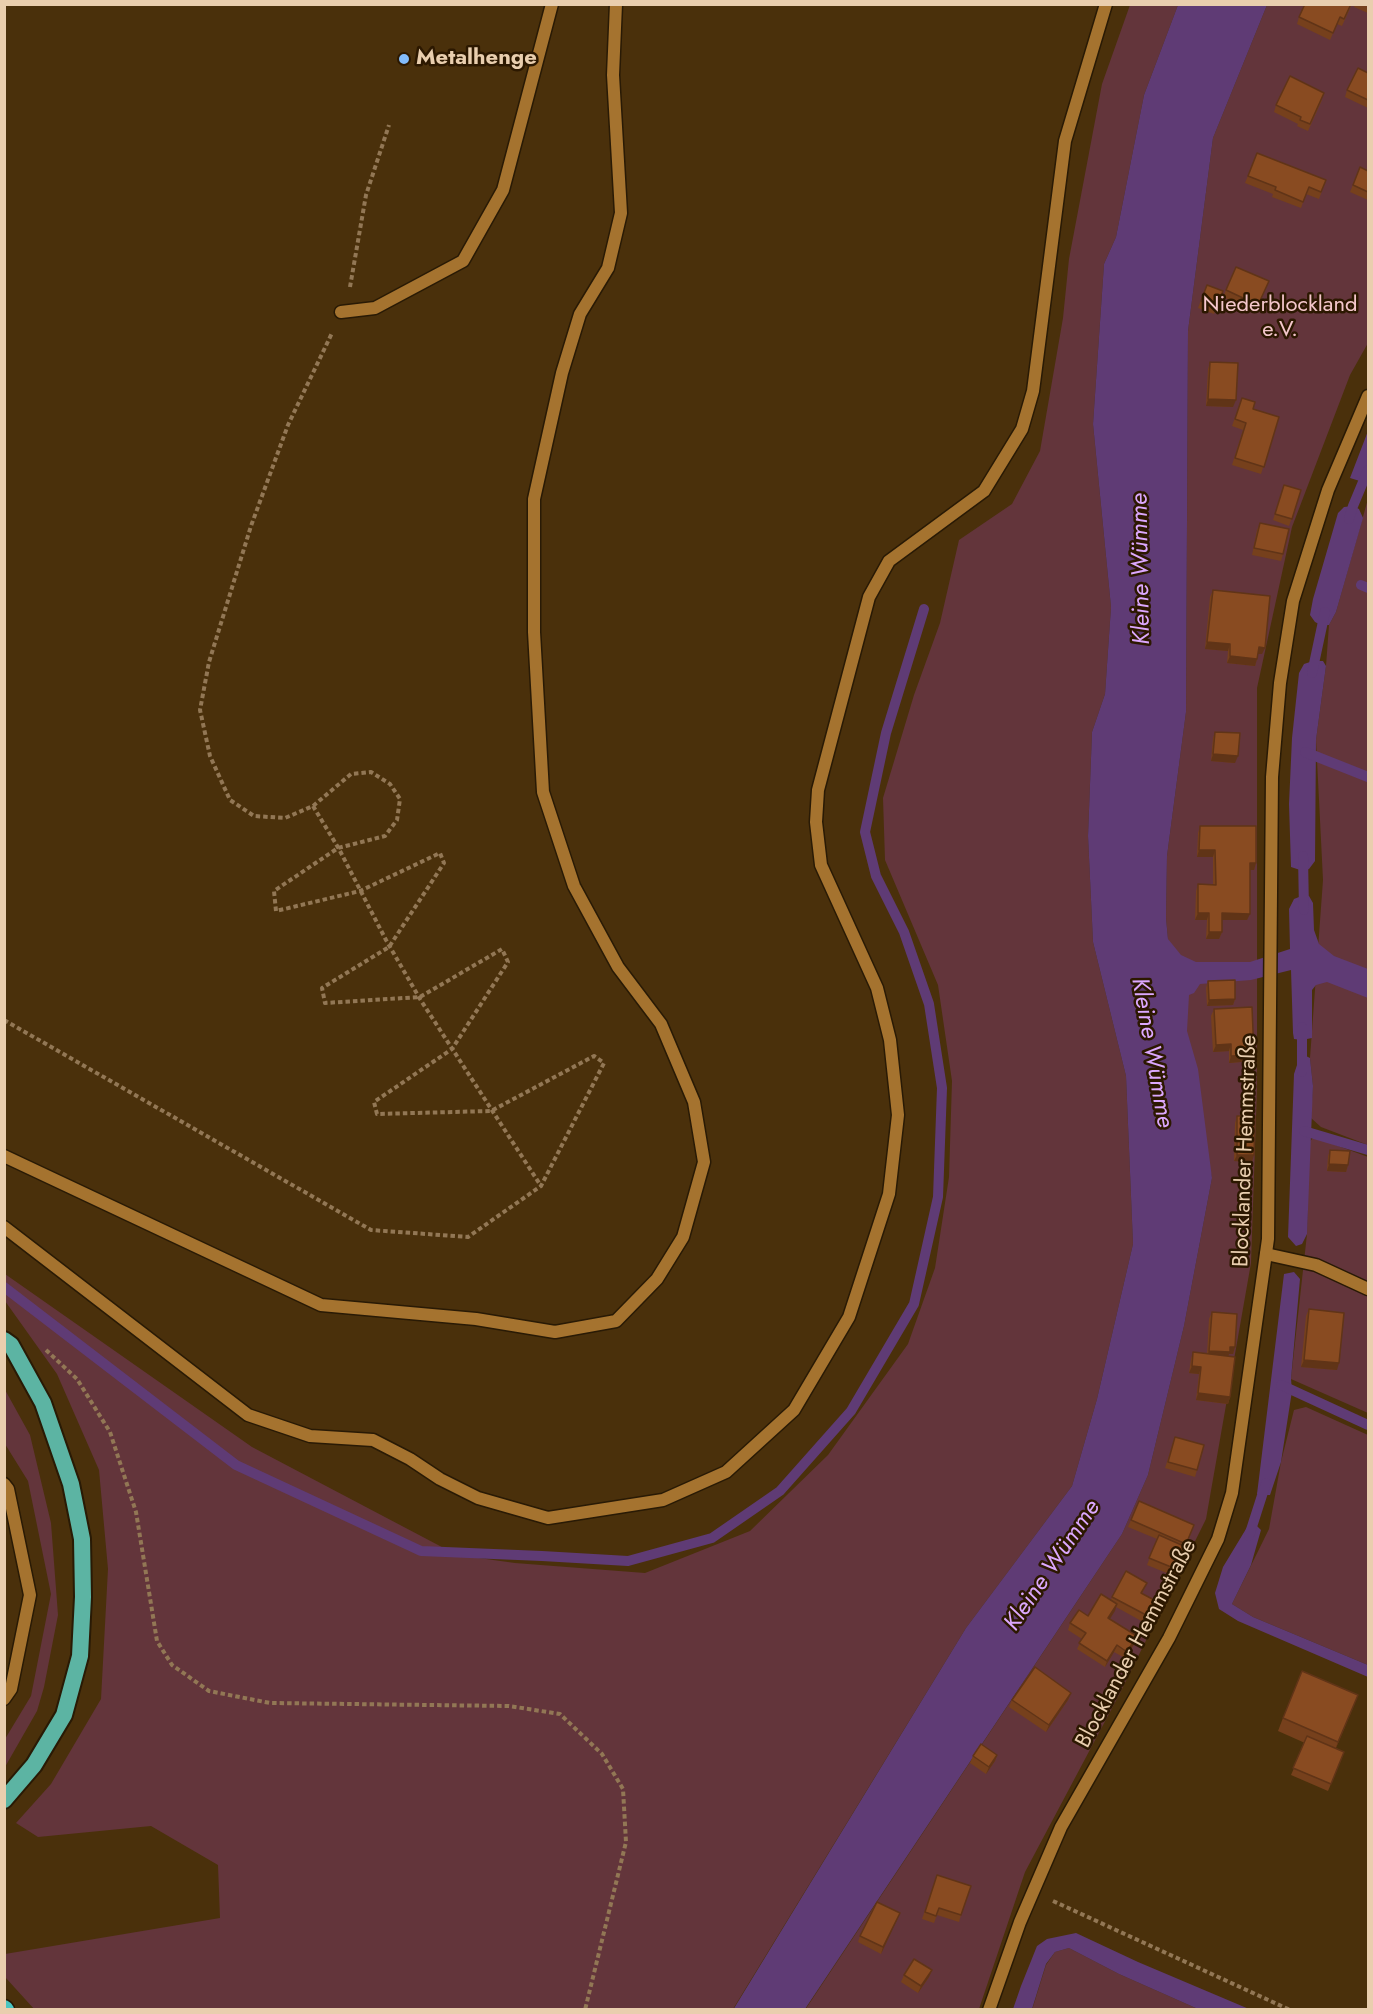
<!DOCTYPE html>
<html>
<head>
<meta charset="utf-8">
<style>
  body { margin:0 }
  #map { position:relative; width:1373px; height:2014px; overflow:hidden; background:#4a300b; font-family:Jost,sans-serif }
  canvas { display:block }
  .frame { position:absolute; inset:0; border:6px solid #e9ceae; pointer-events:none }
</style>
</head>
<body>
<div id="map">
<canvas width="1373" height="2014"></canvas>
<div class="frame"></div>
</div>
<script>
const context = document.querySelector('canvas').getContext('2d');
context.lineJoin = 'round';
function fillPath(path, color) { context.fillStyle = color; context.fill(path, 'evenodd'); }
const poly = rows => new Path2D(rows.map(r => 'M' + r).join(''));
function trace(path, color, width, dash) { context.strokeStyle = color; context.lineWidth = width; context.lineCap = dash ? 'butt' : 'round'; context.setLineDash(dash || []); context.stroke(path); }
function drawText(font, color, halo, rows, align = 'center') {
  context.font = font + ' Jost,sans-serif'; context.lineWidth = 5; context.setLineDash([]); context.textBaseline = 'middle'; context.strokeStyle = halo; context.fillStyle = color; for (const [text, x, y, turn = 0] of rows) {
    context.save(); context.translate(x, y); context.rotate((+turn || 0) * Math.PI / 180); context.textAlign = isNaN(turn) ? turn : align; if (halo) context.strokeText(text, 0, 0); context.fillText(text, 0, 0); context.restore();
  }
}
fillPath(poly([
  [1130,5,1178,5,1144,95,1116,237,1104,264,1093,424,1111,607,1105,694,1092,732,1088,836,1093,942,1126,1076,1133,1244,1097,1399,1072,1486,966,1628,733,2009,35,2010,5,1977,5,1954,220,1918,218,1865,151,1826,38,1837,16,1823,51,1784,101,1699,108,1569,99,1470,57,1374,5,1301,5,1274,252,1447,457,1555,515,1563,645,1573,750,1531,828,1455,908,1344,935,1268,949,1177,952,1081,938,985,885,860,883,798,914,695,940,623,959,540,1012,504,1040,451,1063,318,1069,259,1102,84],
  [1267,5,1368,5,1368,343,1350,375,1292,527,1257,688,1257,1089,1251,1263,1206,1519,1119,1695,1025,1872,979,2009,805,2010,1122,1534,1148,1475,1184,1326,1212,1178,1172,981,1166,918,1167,856,1186,712,1188,331,1213,138],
  [1368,499,1368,1145,1321,1127,1311,1118,1313,1086,1310,1058,1323,880,1316,740,1326,666,1329,625,1336,612],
  [1314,1137,1368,1157,1368,1413,1291,1379,1307,1234,1309,1142],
  [4,1388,30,1435,51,1523,58,1615,44,1687,37,1711,5,1767,5,1739,31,1696,51,1594,28,1481,5,1444],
  [1306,1407,1368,1435,1368,1665,1253,1617,1232,1604,1269,1529,1281,1462,1294,1410],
  [1069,1948,1119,1974,1198,2009,1032,2010,1046,1965,1055,1952]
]), '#63353b');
fillPath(poly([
  [1178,5,1267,5,1213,138,1188,331,1186,712,1167,856,1166,918,1168,939,1181,955,1196,962,1250,962,1290,949,1289,909,1294,899,1304,895,1309,896,1313,903,1314,930,1319,944,1334,956,1368,969,1368,998,1327,982,1316,985,1312,990,1312,1038,1302,1040,1294,1039,1293,1033,1291,970,1251,980,1200,984,1194,993,1189,995,1187,1031,1198,1069,1212,1178,1184,1326,1148,1475,1122,1534,805,2009,733,2010,966,1628,1072,1486,1097,1399,1133,1244,1126,1076,1093,942,1088,836,1092,732,1105,694,1111,607,1093,424,1104,264,1116,237,1144,95],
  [1368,431,1368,482,1363,482,1350,478],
  [1353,506,1359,509,1363,518,1336,612,1329,625,1321,625,1315,622,1310,615,1313,599,1338,513,1344,507],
  [1313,661,1323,661,1326,666,1316,740,1315,861,1309,869,1303,871,1291,867,1289,804,1292,738,1299,673,1304,664],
  [1306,1056,1310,1058,1313,1086,1307,1234,1302,1244,1296,1246,1288,1237,1294,1074,1298,1062],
  [1294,1272,1300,1279,1291,1379,1292,1391,1281,1462,1270,1495,1263,1495,1257,1494,1258,1486,1284,1274],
  [1249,1524,1255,1524,1261,1530,1251,1565,1232,1604,1253,1617,1368,1665,1368,1677,1238,1621,1219,1609,1215,1593,1223,1567],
  [1076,1933,1138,1962,1249,2009,1198,2009,1119,1974,1069,1948,1055,1952,1046,1964,1032,2009,1013,2009,1021,1986,1037,1946,1047,1939]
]), '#5f3b75');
trace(poly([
  [1349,519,1353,506,1368,470],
  [1361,585,1368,588],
  [1312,673,1325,612],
  [1305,752,1368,777],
  [1303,856,1304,910],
  [1302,1027,1302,1072],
  [1304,1131,1368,1150],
  [4,1287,236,1465,421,1551,542,1556,628,1561,712,1538,780,1491,851,1411,914,1304,938,1197,942,1088,929,1004,904,932,876,876,865,832,886,733,924,609],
  [1281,1385,1368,1425],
  [1249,1536,1266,1483]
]), '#5f3b75', 10);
const service = poly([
  [341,312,375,308,463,261,503,190,552,4],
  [4,1156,321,1305,476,1319,555,1332,616,1321,657,1279,683,1237,704,1162,694,1102,661,1024,618,967,574,886,543,792,534,632,534,499,562,373,580,314,608,268,621,213,613,75,616,4],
  [4,1227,248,1415,310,1436,373,1440,410,1459,440,1479,478,1498,548,1518,663,1500,726,1472,794,1410,849,1317,889,1194,898,1115,890,1040,877,988,821,865,816,822,818,790,869,597,889,561,984,491,1022,429,1033,391,1065,141,1106,4],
  [1266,1254,1316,1265,1368,1289],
  [4,1484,8,1489,30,1595,11,1689,4,1699]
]);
const minor = poly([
  [989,2010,1020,1922,1061,1827,1169,1638,1218,1539,1232,1493,1268,1239,1272,777,1280,683,1293,601,1328,490,1368,396]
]);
const trunk = poly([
  [4,1340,11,1345,43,1403,71,1484,82,1539,83,1597,80,1656,64,1715,34,1765,4,1800]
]);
const motorway = poly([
  [4,2009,5,2010]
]);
trace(service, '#291a05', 15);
trace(minor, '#291a05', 15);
trace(trunk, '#291a05', 20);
trace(motorway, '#291a05', 21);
trace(poly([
  [350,287,366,195,389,125],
  [313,806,339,849,386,940,420,999,541,1186],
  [4,1020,371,1230,468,1237,541,1186,604,1063,594,1056,491,1111,377,1114,374,1102,452,1049,508,962,502,949,420,997,325,1003,322,988,389,947,444,863,440,853,360,891,276,911,274,891,338,848,385,836,397,820,400,799,390,784,371,772,351,774,313,806,285,818,254,816,230,800,210,756,200,710,209,662,251,526,288,425,332,333],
  [46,1350,77,1379,110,1432,136,1512,157,1641,172,1665,209,1691,270,1703,509,1706,560,1714,602,1754,623,1789,626,1842,585,2010],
  [1053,1901,1290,2010]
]), '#927755', 4, [4.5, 3]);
trace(service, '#a5732f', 12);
trace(minor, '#a5732f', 12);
trace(trunk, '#5cb4a3', 16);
trace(motorway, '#4ac5c0', 18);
fillPath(poly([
  [1352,4,1342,26,1337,24,1330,40,1297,24,1299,17],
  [1355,4,1368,4,1368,13,1354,7],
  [1368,73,1368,108,1345,97,1347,90],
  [1322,100,1308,131,1297,126,1298,124,1274,112,1276,105],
  [1257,153,1326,180,1319,199,1306,194,1301,208,1272,197,1273,194,1245,183],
  [1360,167,1368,171,1368,200,1350,192],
  [1269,281,1255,312,1223,297,1226,290],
  [1207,285,1223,291,1214,314,1198,308],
  [1210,362,1233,407,1206,406,1208,369],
  [1242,398,1253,409,1279,417,1261,474,1232,465,1243,430,1232,426],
  [1284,485,1301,490,1289,526,1273,520],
  [1260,523,1283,554,1281,561,1252,555,1257,530],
  [1213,590,1262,654,1258,654,1255,666,1227,663,1228,651,1205,649,1210,597],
  [1215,732,1235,763,1211,761,1213,738],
  [1200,826,1256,863,1254,870,1250,870,1247,920,1222,920,1222,932,1219,939,1206,939,1207,920,1195,920,1196,891,1198,884,1213,885,1213,857,1197,857,1198,833],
  [1208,981,1235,999,1233,1005,1207,1006,1206,988],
  [1214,1009,1252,1061,1229,1063,1229,1051,1213,1052,1211,1016],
  [1237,1116,1252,1162,1234,1161,1235,1123],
  [1330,1150,1348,1165,1346,1172,1327,1171,1328,1156],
  [1309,1309,1337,1370,1301,1367,1306,1316],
  [1212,1312,1235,1347,1233,1354,1229,1354,1228,1356,1230,1397,1228,1404,1196,1400,1199,1374,1189,1373,1191,1359,1193,1352,1207,1354,1209,1319],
  [1175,1437,1197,1470,1195,1477,1165,1468],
  [1131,1520,1194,1525,1174,1576,1147,1565,1157,1539,1128,1527],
  [1147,1583,1142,1594,1156,1601,1145,1623,1116,1607,1109,1619,1135,1643,1125,1658,1114,1652,1105,1667,1077,1649,1082,1639,1068,1630,1070,1623,1088,1616,1111,1600,1112,1597],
  [1071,1693,1068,1700,1046,1732,1009,1707,1012,1700],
  [1358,1695,1336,1748,1344,1752,1328,1791,1291,1775,1305,1743,1278,1731,1283,1718],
  [997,1755,995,1761,986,1774,970,1763,973,1756],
  [937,1875,961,1915,959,1922,937,1915,934,1923,922,1919],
  [900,1913,881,1954,858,1942,860,1936],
  [932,1970,929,1977,918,1993,901,1982,904,1975]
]), '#76401c');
fillPath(poly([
  [1208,399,1236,400,1233,407,1206,406],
  [1207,642,1230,644,1228,651,1205,649],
  [1259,647,1265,648,1262,654,1256,654],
  [1230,656,1257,659,1255,666,1227,663],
  [1213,754,1238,756,1235,763,1211,761],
  [1199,850,1215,850,1213,857,1197,857],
  [1250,863,1256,863,1254,870,1248,870],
  [1198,913,1209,913,1207,920,1195,920],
  [1222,913,1250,914,1247,920,1219,920],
  [1209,932,1222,932,1219,939,1206,939],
  [1235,999,1233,1005,1207,1006,1209,1000],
  [1231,1044,1229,1051,1213,1052,1216,1045],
  [1254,1055,1252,1061,1229,1063,1231,1056],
  [1237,1155,1254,1155,1252,1162,1234,1161],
  [1329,1164,1348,1165,1346,1172,1327,1171],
  [1230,1347,1235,1347,1233,1354,1229,1354,1227,1359,1206,1357,1209,1351],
  [1304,1360,1339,1363,1337,1370,1301,1367],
  [1192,1366,1201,1367,1199,1374,1189,1373],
  [1198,1393,1230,1397,1228,1404,1196,1400],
  [1117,1604,1115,1611,1106,1625,1108,1618],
  [1137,1636,1135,1643,1125,1658,1127,1652],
  [1117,1645,1114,1652,1105,1667,1107,1661],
  [1071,1693,1068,1700,1046,1732,1049,1725],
  [1358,1695,1353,1708,1333,1755,1338,1742],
  [997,1755,995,1761,986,1774,989,1767],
  [900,1913,897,1920,881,1954,883,1947],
  [932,1970,929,1977,918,1993,921,1986]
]), '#603417');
const building = poly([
  [1305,4,1351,4,1344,19,1340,17,1333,33,1299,17,1305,4],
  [1358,68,1368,73,1368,100,1347,90,1358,68],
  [1290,76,1324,93,1310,124,1300,120,1301,117,1276,105,1290,76],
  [1257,153,1326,180,1321,192,1309,187,1303,202,1275,190,1276,187,1248,176,1257,153],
  [1360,167,1368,171,1368,192,1353,185,1360,167],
  [1236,267,1269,281,1258,305,1226,290,1236,267],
  [1207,285,1223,291,1217,307,1201,301,1207,285],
  [1210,362,1238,363,1236,400,1208,399,1210,362],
  [1242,398,1255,402,1253,409,1279,417,1264,467,1235,458,1246,423,1235,419,1242,398],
  [1284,485,1301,490,1292,519,1275,514,1284,485],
  [1260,523,1289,529,1283,554,1254,548,1260,523],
  [1213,590,1270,596,1265,648,1259,647,1257,659,1230,656,1230,644,1207,642,1213,590],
  [1215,732,1240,733,1238,756,1213,754,1215,732],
  [1200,826,1256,826,1256,863,1250,863,1250,914,1222,913,1222,932,1209,932,1209,913,1198,913,1198,884,1216,885,1215,850,1199,850,1200,826],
  [1235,980,1235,999,1209,1000,1208,981,1235,980],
  [1252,1007,1254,1055,1231,1056,1231,1044,1216,1045,1214,1009,1252,1007],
  [1237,1116,1255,1116,1254,1155,1237,1155,1237,1116],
  [1330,1150,1350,1151,1348,1165,1329,1164,1330,1150],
  [1309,1309,1344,1313,1339,1363,1304,1360,1309,1309],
  [1212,1312,1237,1314,1235,1347,1230,1347,1230,1352,1209,1351,1212,1312],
  [1193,1352,1235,1357,1230,1397,1198,1393,1201,1367,1192,1366,1193,1352],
  [1175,1437,1204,1445,1197,1470,1168,1462,1175,1437],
  [1139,1501,1194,1525,1186,1544,1131,1520,1139,1501],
  [1159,1535,1186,1547,1176,1569,1149,1558,1159,1535],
  [1126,1571,1147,1583,1141,1593,1156,1601,1148,1616,1112,1597,1126,1571],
  [1101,1594,1117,1604,1108,1618,1137,1636,1127,1652,1117,1645,1107,1661,1079,1643,1086,1633,1070,1623,1079,1610,1088,1616,1101,1594],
  [1035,1667,1071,1693,1049,1725,1012,1700,1035,1667],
  [1302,1671,1358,1695,1338,1742,1283,1718,1302,1671],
  [1307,1736,1344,1752,1331,1784,1293,1768,1307,1736],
  [981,1744,997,1755,989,1767,973,1756,981,1744],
  [937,1875,971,1886,961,1915,939,1908,936,1916,925,1912,937,1875],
  [877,1902,900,1913,883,1947,860,1936,877,1902],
  [914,1959,932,1970,921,1986,904,1975,914,1959]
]);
fillPath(building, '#894b21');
trace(building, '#603417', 1.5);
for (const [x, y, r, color] of [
  [404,59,6,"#83bcfb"]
]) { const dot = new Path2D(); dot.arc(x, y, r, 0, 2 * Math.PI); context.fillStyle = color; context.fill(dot); trace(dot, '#2c1800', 2); }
drawText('bold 22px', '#e9ceae', '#2c1800', [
  ["Metalhenge",416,59]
], 'left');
drawText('22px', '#f4c7cb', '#2c1800', [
  ["Niederblockland",1280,306],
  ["e.V.",1280,331]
]);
drawText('22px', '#e9ceae', '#2c1800', [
  ["Blocklander Hemmstraße",1246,1151,-88],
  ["Blocklander Hemmstraße",1137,1644,-62]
]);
drawText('italic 24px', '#dca8fe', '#2c1800', [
  ["Kleine Wümme",1142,569,-91],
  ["Kleine Wümme",1151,1053,80],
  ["Kleine Wümme",1053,1566,-56]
]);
</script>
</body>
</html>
